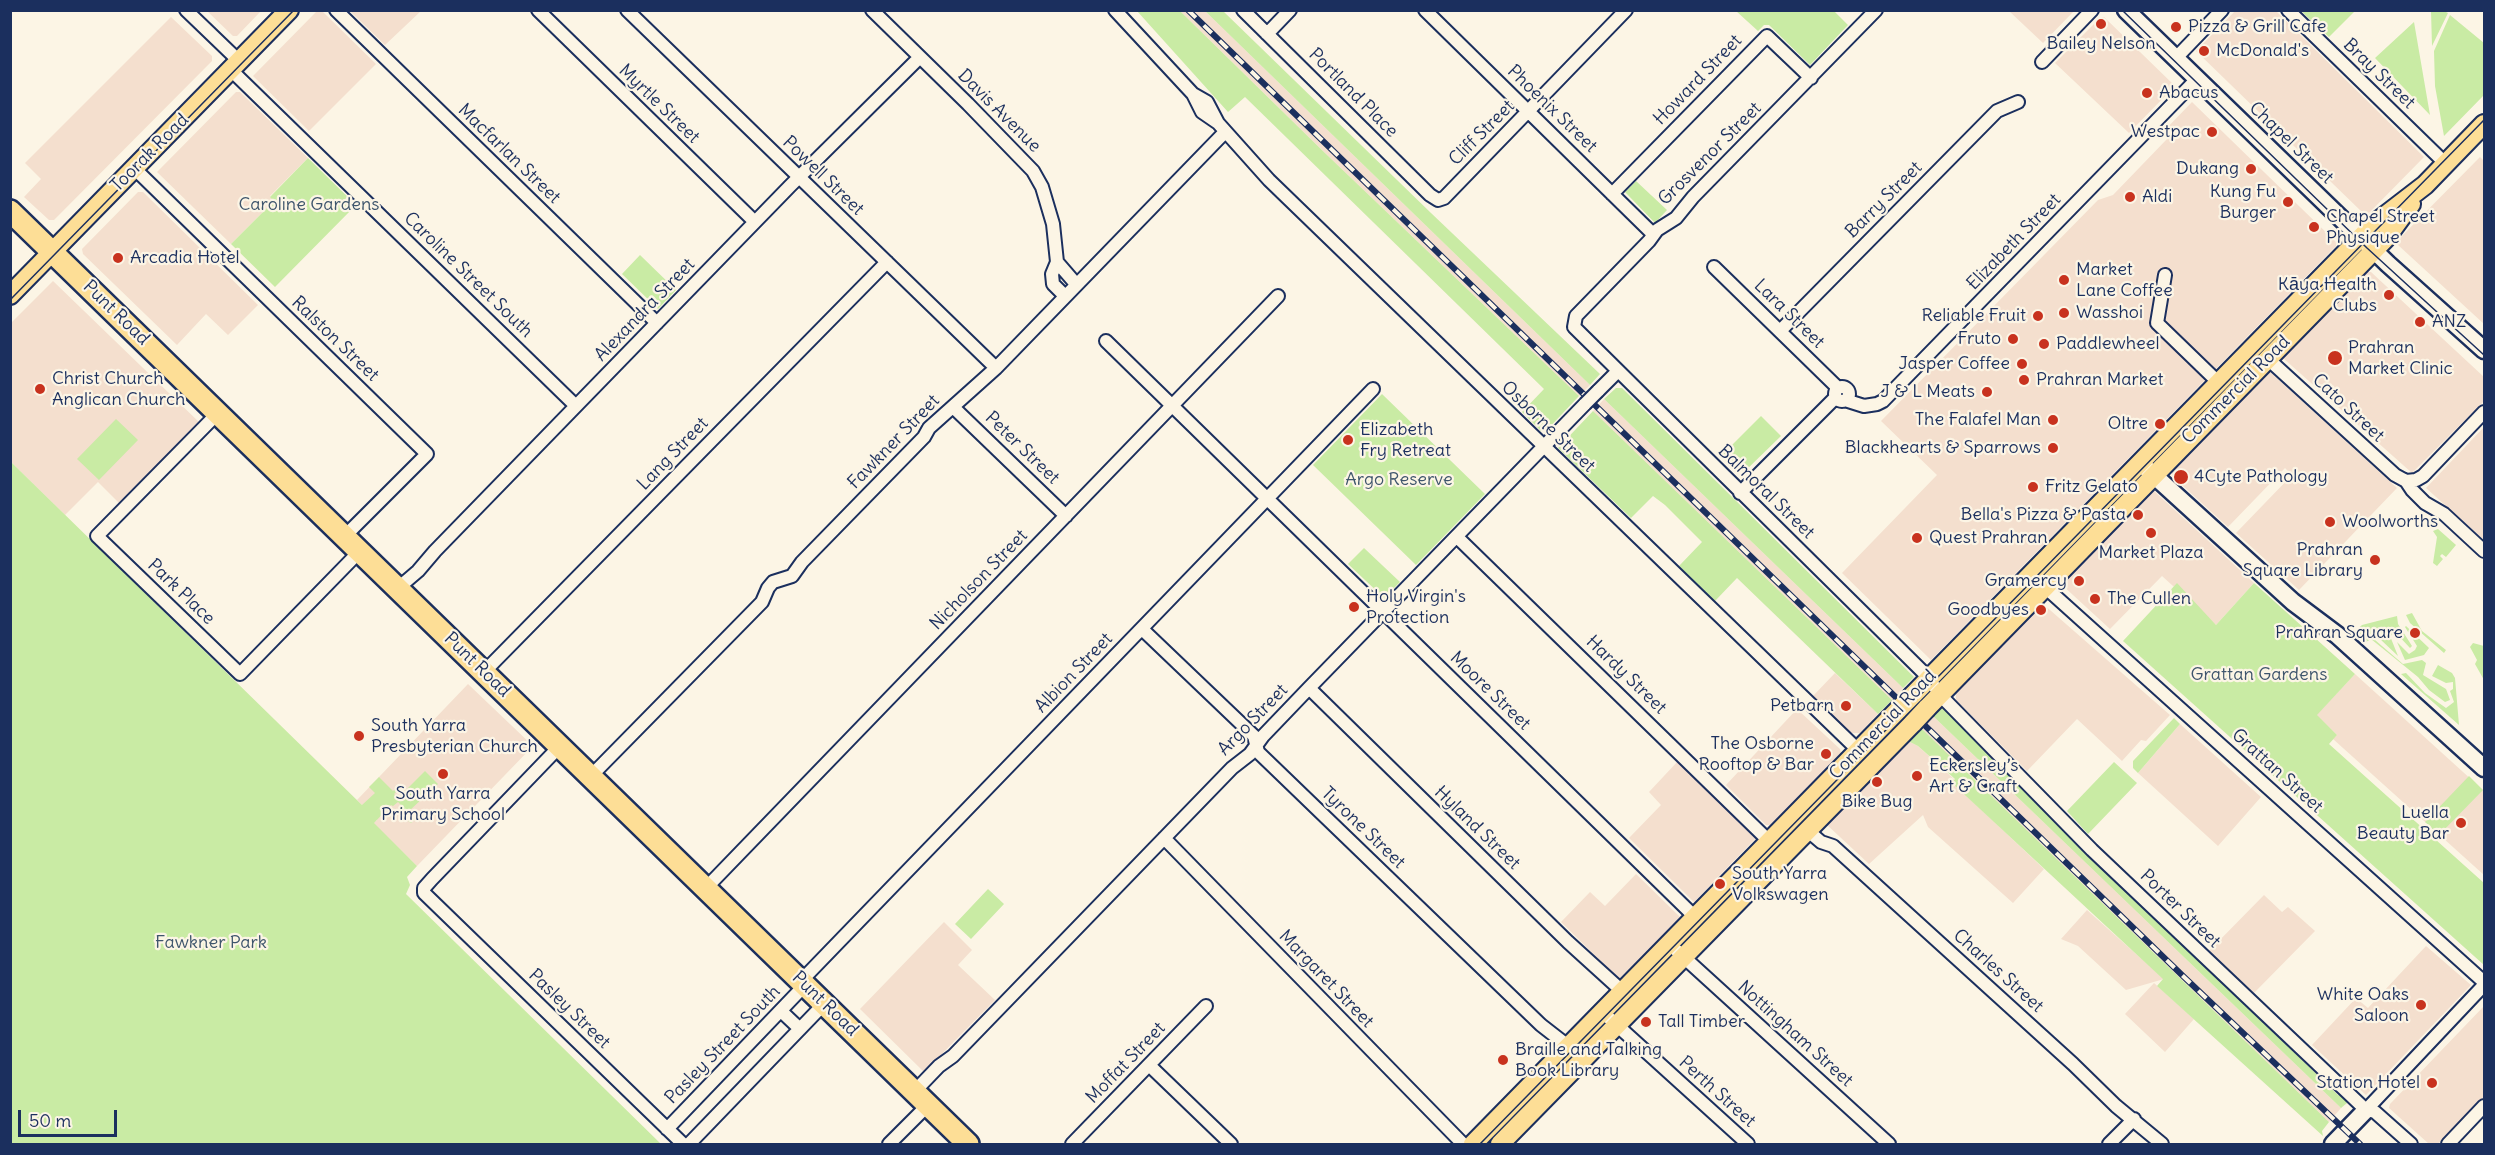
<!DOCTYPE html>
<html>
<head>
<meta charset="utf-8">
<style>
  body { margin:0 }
  #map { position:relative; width:2495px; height:1155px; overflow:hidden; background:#fcf5e5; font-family:Delius,sans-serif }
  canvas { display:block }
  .frame { position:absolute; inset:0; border:12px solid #1b2f5e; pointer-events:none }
  .scale { position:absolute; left:18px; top:1110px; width:99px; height:27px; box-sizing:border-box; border:3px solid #1b2f5e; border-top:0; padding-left:8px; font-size:18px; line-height:21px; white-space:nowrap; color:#1b2f5e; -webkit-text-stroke:4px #fcf5e5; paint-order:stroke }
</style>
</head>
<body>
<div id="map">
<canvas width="2495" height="1155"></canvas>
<div class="frame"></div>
<div class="scale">50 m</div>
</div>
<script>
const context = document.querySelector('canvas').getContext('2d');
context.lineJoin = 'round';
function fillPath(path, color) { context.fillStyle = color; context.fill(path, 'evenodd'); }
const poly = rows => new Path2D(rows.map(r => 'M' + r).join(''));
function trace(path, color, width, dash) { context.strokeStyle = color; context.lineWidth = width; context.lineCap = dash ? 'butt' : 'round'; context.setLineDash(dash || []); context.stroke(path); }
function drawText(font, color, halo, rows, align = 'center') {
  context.font = font + ' Delius,sans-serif'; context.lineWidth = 4.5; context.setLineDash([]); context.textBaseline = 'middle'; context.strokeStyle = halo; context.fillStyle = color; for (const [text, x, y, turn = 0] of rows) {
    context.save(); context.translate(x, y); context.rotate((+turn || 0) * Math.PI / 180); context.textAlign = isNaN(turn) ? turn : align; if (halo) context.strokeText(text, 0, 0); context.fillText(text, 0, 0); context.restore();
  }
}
fillPath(poly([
  [2236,10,2276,11,2424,157,2369,213,2363,213,2196,51],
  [207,11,261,11,237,36,233,36],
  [350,11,421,11,385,45],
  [1180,11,1205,11,1590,385,1579,396,1325,153],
  [2009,11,2074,11,2043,43],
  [316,12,323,12,376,64,309,131,253,76],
  [171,17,212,56,212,61,54,220,49,220,24,197,41,179,25,163],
  [2104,17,2175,86,2129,133,2055,63,2100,18],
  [236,92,240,92,308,158,270,196,274,201,231,244,157,172],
  [2192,102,2336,242,2336,246,1931,660,1842,573,1937,475,1881,421,2098,200,2113,195,2167,139,2162,133],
  [2480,157,2484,161,2484,324,2398,245,2397,241],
  [138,192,143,192,258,305,228,335,206,314,177,345,83,254,82,249],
  [2367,272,2371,272,2484,377,2484,401,2412,473,2283,358],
  [53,281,200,423,121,505,98,482,65,515,11,462,10,324],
  [2269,371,2397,488,2299,590,2236,533,2292,475,2285,468,2228,527,2172,476,2172,469],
  [1604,399,1903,688,1892,700,1593,411],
  [2484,427,2484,540,2426,488],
  [2153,490,2254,583,2216,625,2162,576,2110,629,2061,584],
  [2042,603,2170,715,2146,741,2141,740,2122,761,2077,719,2027,771,1956,700,1956,690],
  [1835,673,1878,714,1860,733,1851,733,1813,696],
  [2355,674,2484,791,2484,875,2333,739,2337,735,2316,715],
  [468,684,533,746,417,866,373,823,377,820,357,800],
  [1797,709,1840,749,1841,753,1770,825,1766,825,1726,785],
  [1933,716,2341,1108,2329,1122,1921,728],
  [2180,724,2261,797,2218,846,2138,773],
  [1908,741,1918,746,1955,780,1953,783,2044,869,2013,903,1928,827,1923,815,1869,864,1826,824],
  [1678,761,1756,838,1694,902,1629,838,1661,805,1649,792],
  [1636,874,1680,917,1619,979,1561,922,1590,892,1605,906],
  [2264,895,2282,912,2288,907,2315,931,2254,993,2209,951],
  [2087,910,2164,979,2126,990,2078,946,2061,939],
  [944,922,972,950,958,965,995,1000,924,1072,860,1009],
  [2426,946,2471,985,2366,1095,2312,1045,2356,998,2368,1008],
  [2154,983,2194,1019,2165,1052,2125,1014],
  [2484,1006,2484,1097,2438,1144,2429,1144,2389,1108,2390,1104]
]), '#f4dfce');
fillPath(poly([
  [1137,11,1180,11,1325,153,1579,396,1547,430,1541,431,1522,412,1544,389,1245,97,1228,112],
  [1205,11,1223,11,1431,213,1600,374,1590,385],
  [1736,11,1834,11,1848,25,1810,65,1769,25,1764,25,1758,31],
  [2301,11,2355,11,2329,37],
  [2431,11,2444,11,2448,13,2432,46],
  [2450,15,2484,43,2484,95,2444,136,2435,86,2434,51],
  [2414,22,2430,115,2375,58],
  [308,158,356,205,275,287,231,244,274,201,270,197],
  [1636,181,1667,210,1655,223,1625,192],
  [640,255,676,290,658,309,622,274],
  [1616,388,1622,388,1914,677,1903,688,1604,399],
  [1382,394,1485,494,1416,565,1313,465],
  [1593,411,1892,700,1878,714,1737,578,1715,601,1679,566,1702,542,1665,505,1653,496,1631,518,1558,448],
  [1761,416,1781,436,1741,475,1721,456],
  [116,419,138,440,99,480,77,459],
  [11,462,362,805,375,793,369,787,379,777,393,791,397,787,399,789,394,794,398,798,425,771,438,784,409,811,416,818,411,823,408,821,411,818,405,813,402,816,398,811,402,806,398,802,393,806,391,805,374,823,417,866,407,877,410,885,406,894,661,1144,11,1144],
  [2438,529,2456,545,2446,557,2442,554,2440,556,2443,559,2437,566,2433,563,2437,537,2433,531],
  [1364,548,1400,582,1384,598,1348,564],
  [2177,583,2216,625,2254,583,2355,674,2317,715,2337,735,2329,744,2484,883,2484,965,2123,641],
  [2412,613,2422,631,2446,650,2444,653,2410,623,2406,615],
  [2397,616,2398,624,2412,646,2410,648,2396,633,2390,636,2398,656,2380,639,2382,629,2376,628,2373,635,2376,636,2375,640,2403,664,2422,660,2426,663,2423,675,2446,689,2450,700,2445,702,2429,690,2418,677,2371,639,2366,642,2354,632,2362,625],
  [2406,626,2429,648,2424,655,2405,660,2397,642,2409,654,2415,650,2417,646,2405,627],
  [2473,643,2484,646,2484,680,2475,664,2477,660,2470,647],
  [2438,665,2452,673,2455,678,2459,725,2401,674,2406,673,2425,693,2446,708,2454,702,2450,691,2453,689,2453,682,2446,683,2432,676],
  [1943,706,2092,856,2338,1095,2346,1098,2347,1103,2341,1108,1933,716],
  [2174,718,2180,724,2138,773,2133,768,2133,761],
  [1921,728,2329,1122,2322,1131,2323,1136,2157,986,2163,979,1952,783,1955,779,1918,746,1908,741],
  [2114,762,2137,783,2088,834,2067,811],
  [2469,776,2483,790,2439,835,2425,822],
  [988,889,1004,904,971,939,955,924]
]), '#c9eba4');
const street = poly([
  [186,10,239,61],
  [336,10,657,323],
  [538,10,755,222],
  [627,10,996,368],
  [872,10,968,104,1033,171,1042,187,1053,224,1057,262,1052,274,1053,284,1065,296],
  [1115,10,1193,94,1207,102,1218,123],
  [1243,10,1430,195,1438,200,1444,198,1626,10],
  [1425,10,1653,234],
  [1876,10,1693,197,1676,218,1657,230,1649,241,1576,316,1574,327,1923,672,1945,700,2092,850,2366,1110,2375,1112,2411,1144],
  [2288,10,2446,164],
  [1267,34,1290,10],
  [2176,58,2222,10],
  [2042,62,2092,10],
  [231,70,576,406],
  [1193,94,1202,112,1218,123,1269,180,1858,750],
  [134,168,427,454,344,537],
  [1612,194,1767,36,1811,78],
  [1057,262,1076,284],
  [1714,267,1838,388],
  [2165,275,2157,323,2219,383],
  [1780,331,1997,111,2018,102],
  [1106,341,1694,916],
  [2267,358,2395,475,2406,481,2416,480,2423,476,2484,412],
  '1835 394a7 7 0 1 1 14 0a7 7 0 1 1-14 0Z',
  [1598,391,1618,371],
  [1845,400,1864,406,1877,404,1883,401,2197,79],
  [953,407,1066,516],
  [217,414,97,536,240,674,359,552],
  [2406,481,2412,490,2425,503,2444,514,2484,551],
  [1740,493,1835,398],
  [1457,537,1769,841],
  [2045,587,2484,982],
  [397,589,418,571,435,551,790,186,920,57],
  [1142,629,1254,736,1258,752,1541,1025,1568,1046],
  [484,672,887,262],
  [1309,688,1568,942,1622,991],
  [560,746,432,879,424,888,424,893,683,1144],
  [591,776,762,602,768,588,773,582,792,576,802,562,924,437,929,428,996,368,1225,132],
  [1807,830,1821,842,1833,846,2073,1064,2116,1106,2162,1144],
  [1164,838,1463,1144],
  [706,888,1278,296],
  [1676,950,1889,1144],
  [801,981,1373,389],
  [781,1011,800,1029],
  [1609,1018,1748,1144],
  [1149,1065,1231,1144],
  [914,1092,939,1066,953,1056,1232,768,1250,754,1263,736,1309,688,1585,404],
  [2366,1110,2484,985],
  [667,1129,805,985],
  [689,1144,824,1004],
  [889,1144,928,1105],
  [1072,1144,1206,1006],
  [2109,1144,2134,1119],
  [2448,1144,2484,1106]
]);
const secondary = poly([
  [2126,10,2388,264,2484,350],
  [2147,469,2293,602,2337,635,2484,768],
  [2333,1144,2366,1110]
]);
const primary = poly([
  [10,295,289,10],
  [1913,695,2373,225,2425,185,2484,124],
  [1927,708,2386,238,2411,204],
  [1473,1144,1899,709],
  [1500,1144,1913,723]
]);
const highway = poly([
  [10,211,968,1144]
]);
trace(street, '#1b2f5e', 16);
trace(secondary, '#1b2f5e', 21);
trace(primary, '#1b2f5e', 22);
trace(highway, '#1b2f5e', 26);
trace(street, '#fcf5e5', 12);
trace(secondary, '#fcf5e5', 16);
trace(primary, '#fdde96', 18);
trace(highway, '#fdde96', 21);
trace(poly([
  [2122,10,2367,248,2484,355],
  [10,300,294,10],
  [1480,1144,2484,120]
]), '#1b2f5e', 1.5);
const rail = poly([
  [1188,10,2184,977,2360,1144]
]);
trace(rail, '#1b2f5e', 6);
trace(rail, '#fcf5e5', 4, [11]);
const streetBridge = poly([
  [1585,404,1598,391]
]);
const primaryBridge = poly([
  [1899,709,1913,695],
  [1913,723,1927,708]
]);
trace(streetBridge, '#1b2f5e', 16, []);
trace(primaryBridge, '#1b2f5e', 22, []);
trace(streetBridge, '#fcf5e5', 12);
trace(primaryBridge, '#fdde96', 18);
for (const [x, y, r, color] of [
  [2101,24,6,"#c8321e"],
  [2176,27,6,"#c8321e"],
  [2204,51,6,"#c8321e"],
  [2147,93,6,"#c8321e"],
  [2212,132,6,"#c8321e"],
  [2251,169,6,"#c8321e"],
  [2130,197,6,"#c8321e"],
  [2288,202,6,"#c8321e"],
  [2314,227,6,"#c8321e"],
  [118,258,6,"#c8321e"],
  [2064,280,6,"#c8321e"],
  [2389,295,6,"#c8321e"],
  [2064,313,6,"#c8321e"],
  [2038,316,6,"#c8321e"],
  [2420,322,6,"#c8321e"],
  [2013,339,6,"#c8321e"],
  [2044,344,6,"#c8321e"],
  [2335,358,8,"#c8321e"],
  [2022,364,6,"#c8321e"],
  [2024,380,6,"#c8321e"],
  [40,389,6,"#c8321e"],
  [1987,392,6,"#c8321e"],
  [2053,420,6,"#c8321e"],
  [2160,424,6,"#c8321e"],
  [1348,440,6,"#c8321e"],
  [2053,448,6,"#c8321e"],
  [2181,477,8,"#c8321e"],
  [2033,487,6,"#c8321e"],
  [2138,515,6,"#c8321e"],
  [2330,522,6,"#c8321e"],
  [2151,533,6,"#c8321e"],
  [1917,538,6,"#c8321e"],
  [2375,560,6,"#c8321e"],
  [2079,581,6,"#c8321e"],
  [2095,599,6,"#c8321e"],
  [1354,607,6,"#c8321e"],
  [2041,610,6,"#c8321e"],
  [2415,633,6,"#c8321e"],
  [1846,706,6,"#c8321e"],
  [359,736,6,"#c8321e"],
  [1826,754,6,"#c8321e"],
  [443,774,6,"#c8321e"],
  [1917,776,6,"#c8321e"],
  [1877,782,6,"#c8321e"],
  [2461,823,6,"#c8321e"],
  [1720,884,6,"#c8321e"],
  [2421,1005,6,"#c8321e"],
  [1646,1022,6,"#c8321e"],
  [1503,1060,6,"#c8321e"],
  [2432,1083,6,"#c8321e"]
]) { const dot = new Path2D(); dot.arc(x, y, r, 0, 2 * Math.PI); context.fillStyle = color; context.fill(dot); trace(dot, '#fcf5e5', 2); }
drawText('18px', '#1b2f5e', '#fcf5e5', [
  ["Pizza & Grill Cafe",2188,27],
  ["Bailey Nelson",2101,44,"center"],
  ["McDonald's",2216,51],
  ["Abacus",2159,93],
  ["Westpac",2200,132,"right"],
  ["Dukang",2239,169,"right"],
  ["Kung Fu",2276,192,"right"],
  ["Burger",2276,213,"right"],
  ["Aldi",2142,197],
  ["Chapel Street",2326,217],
  ["Physique",2326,238],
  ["Arcadia Hotel",130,258],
  ["Market",2076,270],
  ["Lane Coffee",2076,291],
  ["Kāya Health",2377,285,"right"],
  ["Clubs",2377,306,"right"],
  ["Wasshoi",2076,313],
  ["Reliable Fruit",2026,316,"right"],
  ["ANZ",2432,322],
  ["Fruto",2001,339,"right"],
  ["Paddlewheel",2056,344],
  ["Prahran",2348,348],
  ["Market Clinic",2348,369],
  ["Jasper Coffee",2010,364,"right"],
  ["Christ Church",52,379],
  ["Anglican Church",52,400],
  ["Prahran Market",2036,380],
  ["J & L Meats",1975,392,"right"],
  ["The Falafel Man",2041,420,"right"],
  ["Oltre",2148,424,"right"],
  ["Elizabeth",1360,430],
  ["Fry Retreat",1360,451],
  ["Blackhearts & Sparrows",2041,448,"right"],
  ["4Cyte Pathology",2194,477],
  ["Fritz Gelato",2045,487],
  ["Bella's Pizza & Pasta",2126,515,"right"],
  ["Woolworths",2342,522],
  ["Quest Prahran",1929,538],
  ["Prahran",2363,550,"right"],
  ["Square Library",2363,571,"right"],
  ["Market Plaza",2151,553,"center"],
  ["Gramercy",2067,581,"right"],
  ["Holy Virgin's",1366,597],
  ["Protection",1366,618],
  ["The Cullen",2107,599],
  ["Goodbyes",2029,610,"right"],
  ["Prahran Square",2403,633,"right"],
  ["Petbarn",1834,706,"right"],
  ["South Yarra",371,726],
  ["Presbyterian Church",371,747],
  ["The Osborne",1814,744,"right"],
  ["Rooftop & Bar",1814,765,"right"],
  ["Eckersley’s",1929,766],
  ["Art & Craft",1929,787],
  ["South Yarra",443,794,"center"],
  ["Primary School",443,815,"center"],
  ["Bike Bug",1877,802,"center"],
  ["Luella",2449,813,"right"],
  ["Beauty Bar",2449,834,"right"],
  ["South Yarra",1732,874],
  ["Volkswagen",1732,895],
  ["White Oaks",2409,995,"right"],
  ["Saloon",2409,1016,"right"],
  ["Tall Timber",1658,1022],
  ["Braille and Talking",1515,1050],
  ["Book Library",1515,1071],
  ["Station Hotel",2420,1083,"right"]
], 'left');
drawText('18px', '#1b2f5e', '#fcf5e5', [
  ["Bray Street",2379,74,44],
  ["Howard Street",1698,80,-46],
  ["Portland Place",1353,93,45],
  ["Myrtle Street",659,104,44],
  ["Phoenix Street",1552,109,44],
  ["Davis Avenue",999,111,45],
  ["Cliff Street",1482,133,-45],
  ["Chapel Street",2291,143,44],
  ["Toorak Road",150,153,-45],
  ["Macfarlan Street",509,154,44],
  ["Grosvenor Street",1710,154,-45],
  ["Powell Street",823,176,44],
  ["Barry Street",1884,200,-45],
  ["Elizabeth Street",2014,242,-46],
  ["Caroline Street South",468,275,44],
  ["Alexandra Street",645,310,-46],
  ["Punt Road",116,313,44],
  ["Lara Street",1789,314,44],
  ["Ralston Street",335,339,44],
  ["Commercial Road",2236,390,-45],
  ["Cato Street",2348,408,43],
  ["Osborne Street",1548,427,44],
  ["Fawkner Street",894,442,-46],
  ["Peter Street",1022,448,44],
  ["Lang Street",673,454,-46],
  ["Balmoral Street",1766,492,44],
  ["Nicholson Street",979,580,-46],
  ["Park Place",181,592,44],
  ["Punt Road",477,665,44],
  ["Albion Street",1074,673,-46],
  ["Hardy Street",1626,675,44],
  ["Moore Street",1490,691,44],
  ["Argo Street",1253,720,-46],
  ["Commercial Road",1883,725,-46],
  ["Grattan Street",2277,771,42],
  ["Tyrone Street",1363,828,44],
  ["Hyland Street",1477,828,44],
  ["Porter Street",2180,909,44],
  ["Charles Street",1998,971,42],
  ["Margaret Street",1326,979,46],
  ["Punt Road",825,1004,44],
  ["Pasley Street",569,1009,44],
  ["Nottingham Street",1795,1034,42],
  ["Pasley Street South",723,1045,-46],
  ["Moffat Street",1126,1063,-46],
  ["Perth Street",1717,1092,42]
]);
drawText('18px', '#3e556c', '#fcf5e5', [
  ["Caroline Gardens",309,205],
  ["Argo Reserve",1399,480],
  ["Grattan Gardens",2259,675],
  ["Fawkner Park",211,943]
]);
</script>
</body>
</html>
